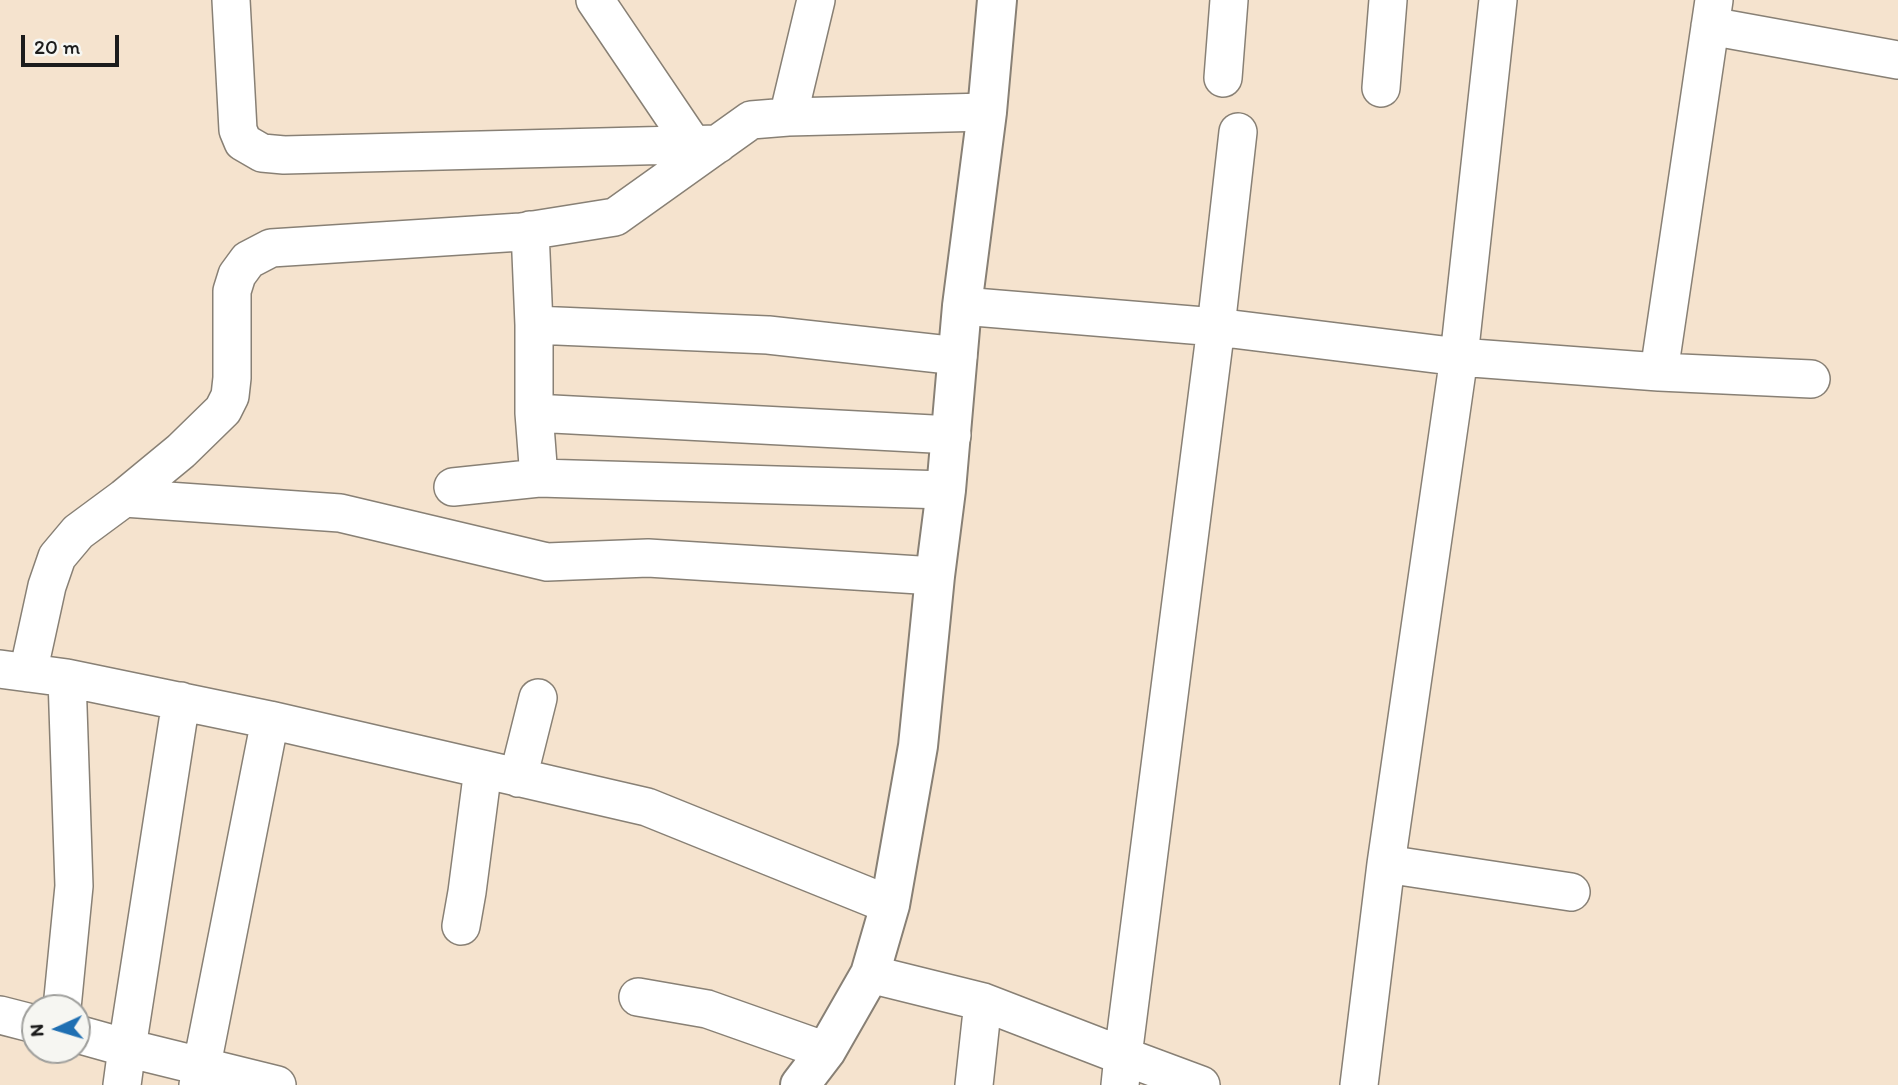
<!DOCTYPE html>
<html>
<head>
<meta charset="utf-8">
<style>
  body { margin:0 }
  #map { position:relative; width:1898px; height:1085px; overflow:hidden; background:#f5e3ce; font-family:Itim,sans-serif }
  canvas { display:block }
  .north { position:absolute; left:21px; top:994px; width:70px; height:70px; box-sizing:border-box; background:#f6f6f2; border:2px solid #9f9f9c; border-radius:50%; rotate:266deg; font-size:19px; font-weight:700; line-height:28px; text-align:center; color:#1c1c1c }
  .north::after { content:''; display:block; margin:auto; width:24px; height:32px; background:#1f6fb2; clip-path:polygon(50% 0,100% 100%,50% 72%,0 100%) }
  .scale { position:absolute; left:21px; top:35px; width:98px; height:32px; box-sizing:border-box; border:4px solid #1c1c1c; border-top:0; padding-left:9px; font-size:21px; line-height:24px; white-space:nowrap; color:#1c1c1c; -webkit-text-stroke:5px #f6f6f2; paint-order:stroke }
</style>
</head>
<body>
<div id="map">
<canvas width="1898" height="1085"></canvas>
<div class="north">N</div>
<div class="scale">20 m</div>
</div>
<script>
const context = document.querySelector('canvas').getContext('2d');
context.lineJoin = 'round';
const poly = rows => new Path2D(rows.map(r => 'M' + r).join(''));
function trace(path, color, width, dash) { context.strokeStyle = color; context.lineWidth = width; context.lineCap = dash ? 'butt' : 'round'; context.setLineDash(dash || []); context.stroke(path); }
const minor = poly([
  [231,0,238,130,243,142,262,153,284,155,718,144],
  [595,0,693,145],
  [1710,26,1898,60],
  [1223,78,1229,0],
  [1381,88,1388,0],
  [788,117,816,0],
  [530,230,534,325,534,413,539,478],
  [962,306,1216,327,1459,357,1659,372,1811,379],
  [534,325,768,335,958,356],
  [1659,372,1714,0],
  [534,413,952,435],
  [453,487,539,478,946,490],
  [124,498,340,513,547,562,648,558,935,576],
  [0,669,67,678,74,886,62,1008],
  [28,673,47,586,57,557,78,532,124,498,181,451,223,410,230,396,232,378,232,291,237,275,248,260,271,248,521,232,615,217,751,120,788,117,987,112],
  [67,678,270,720,198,1085],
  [181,701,127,1048,277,1085],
  [270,720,647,807,890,905],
  [518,778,538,698],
  [1386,864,1571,892],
  [461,926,467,892,483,769],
  [870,974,983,1002,1123,1056,1120,1085],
  [638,997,707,1009,826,1051],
  [0,1015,35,1024],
  [77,1034,127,1048,122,1085],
  [974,1085,983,1002],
  [1201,1085,1123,1056,1216,327,1238,132],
  [1359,1085,1386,864,1459,357,1498,0]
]);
const secondary = poly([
  [800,1085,826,1051,870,974,890,905,918,746,935,576,946,490,962,306,987,112,997,0]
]);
trace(minor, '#888075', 40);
trace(secondary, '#888075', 42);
trace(minor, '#fff', 37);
trace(secondary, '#fff', 38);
</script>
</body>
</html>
